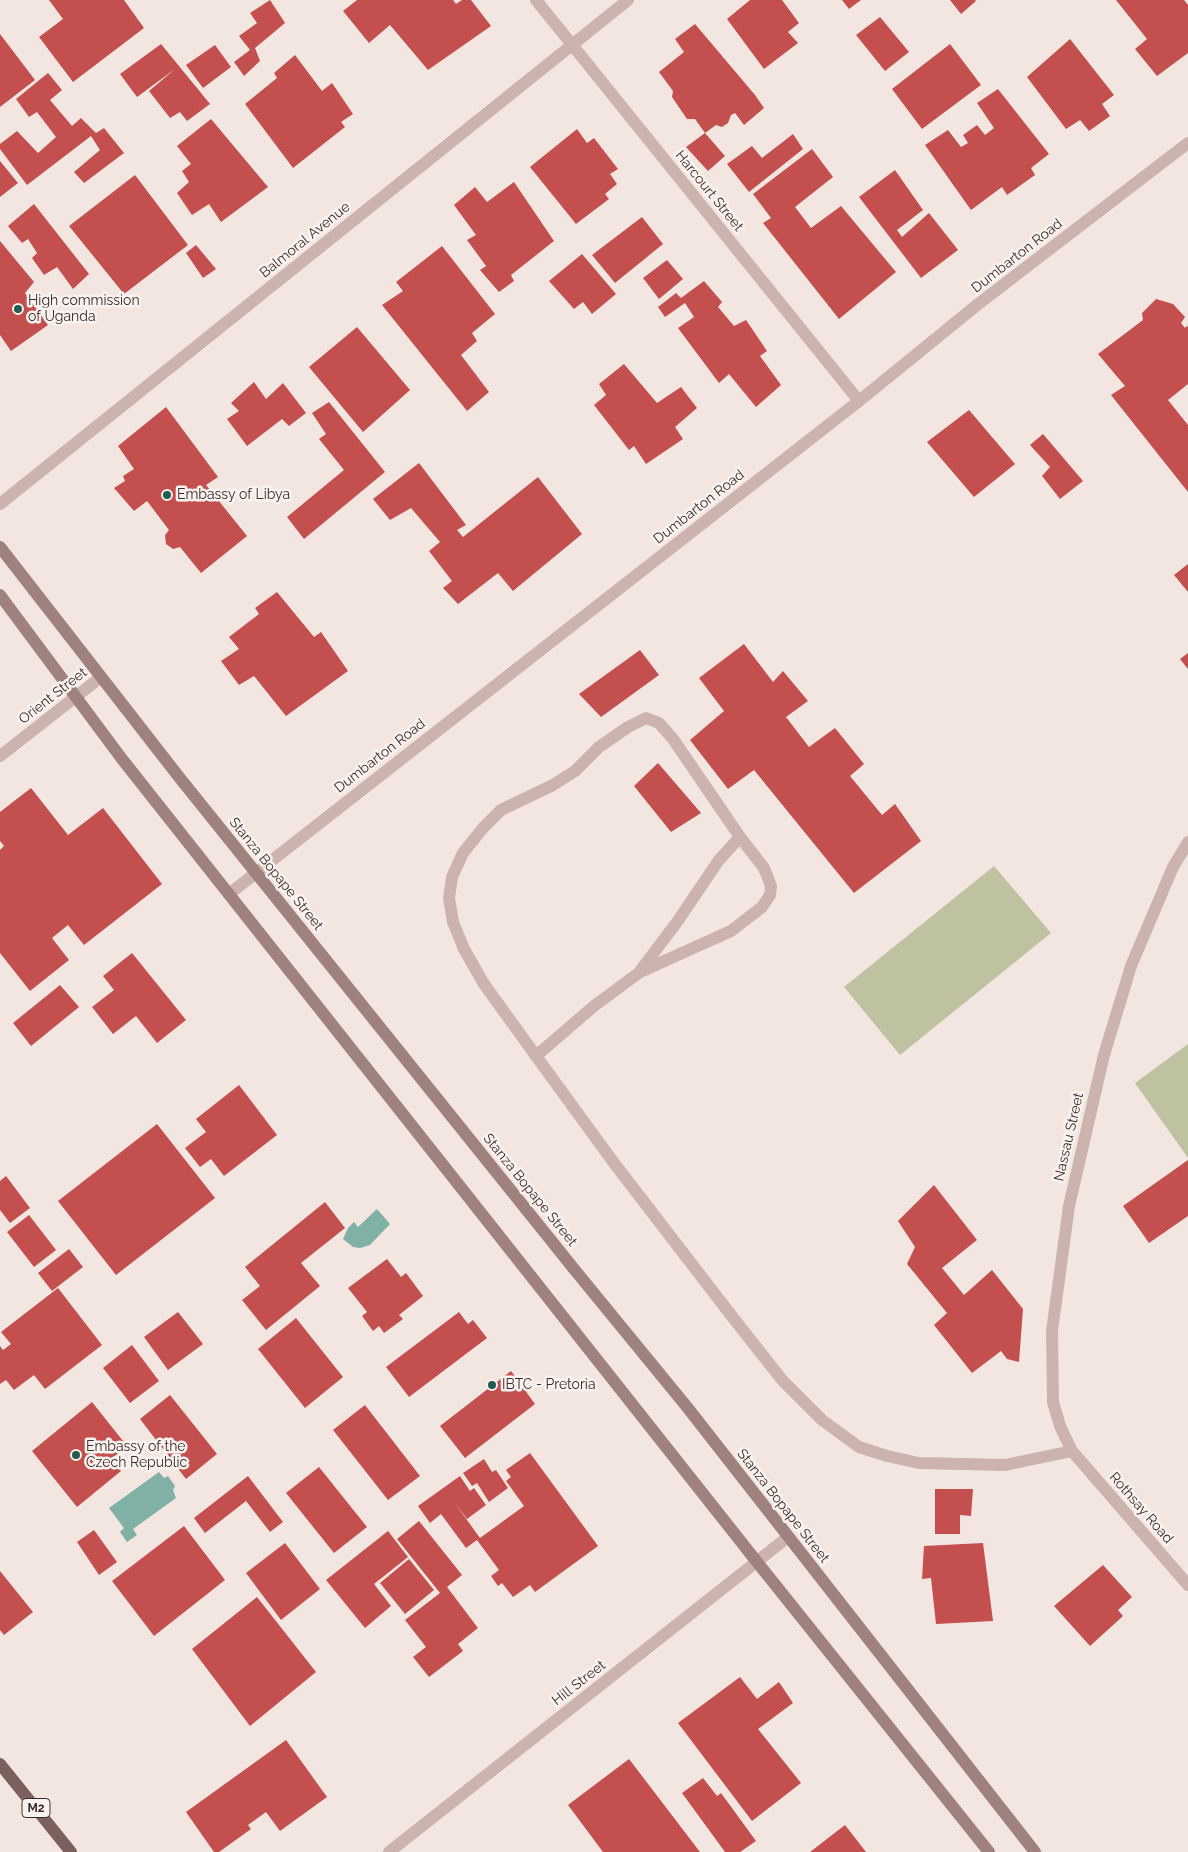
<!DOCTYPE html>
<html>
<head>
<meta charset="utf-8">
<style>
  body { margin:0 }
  canvas { display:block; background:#f3e6e1 }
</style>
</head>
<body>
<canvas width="1188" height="1852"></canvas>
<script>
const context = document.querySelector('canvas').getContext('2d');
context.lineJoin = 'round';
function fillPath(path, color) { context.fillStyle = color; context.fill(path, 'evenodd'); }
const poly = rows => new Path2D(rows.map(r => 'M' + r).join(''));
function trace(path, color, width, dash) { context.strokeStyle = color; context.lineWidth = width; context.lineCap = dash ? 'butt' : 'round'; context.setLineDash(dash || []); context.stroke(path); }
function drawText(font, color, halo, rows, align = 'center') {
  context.font = font + ' Raleway,sans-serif'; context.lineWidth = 5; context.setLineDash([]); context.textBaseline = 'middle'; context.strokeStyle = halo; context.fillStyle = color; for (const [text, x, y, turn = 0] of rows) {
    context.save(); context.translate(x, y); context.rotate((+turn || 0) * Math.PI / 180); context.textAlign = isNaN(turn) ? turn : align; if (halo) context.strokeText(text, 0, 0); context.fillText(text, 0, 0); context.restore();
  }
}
fillPath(poly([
  [994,866,1051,933,900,1055,844,987],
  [1188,1044,1188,1158,1135,1083]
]), '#bfc2a1');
fillPath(poly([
  [377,1209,390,1224,370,1245,360,1248,353,1247,343,1239,348,1228,354,1222,358,1227],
  [159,1472,164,1478,168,1476,175,1486,173,1490,176,1498,133,1529,137,1535,127,1542,120,1532,124,1528,109,1508]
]), '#80b0a6');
fillPath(poly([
  [49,0,124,0,144,28,73,82,39,37,63,19],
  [270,0,285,23,255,48,260,61,244,76,234,62,250,50,239,36,257,23,250,13],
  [357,0,453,0,456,4,462,0,471,0,491,26,428,70,390,25,369,43,343,11],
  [750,0,782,0,799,23,788,32,798,43,764,69,727,19],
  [842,0,861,0,849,9],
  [950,0,975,0,976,1,961,14],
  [1116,0,1184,0,1188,5,1188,53,1157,76,1135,49,1147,39],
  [880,17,909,52,885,71,856,35],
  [695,24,755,95,764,108,744,125,735,113,731,115,728,123,722,127,716,125,705,133,695,119,687,119,672,97,673,91,659,72,684,52,675,39],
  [0,34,35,80,0,107],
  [1070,39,1114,95,1102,104,1110,116,1089,131,1080,120,1066,129,1027,77],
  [161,44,210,104,187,121,180,112,170,118,149,91,175,69,137,97,120,74],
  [950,44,981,85,922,129,892,89],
  [215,45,231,67,203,88,186,65],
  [295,55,322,91,332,83,353,114,341,122,345,127,293,168,245,104,277,78,274,73],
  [48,73,62,90,50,100,72,126,81,118,96,133,104,128,124,153,84,183,74,172,100,150,91,136,27,185,0,149,0,144,17,131,38,153,56,137,37,112,29,117,16,99],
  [998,89,1049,154,1031,168,1035,175,1007,195,1002,187,971,210,925,145,948,130,961,147,968,143,963,135,977,125,985,135,994,128,977,103],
  [211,119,268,187,221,222,209,204,192,215,177,193,189,182,182,171,191,164,177,146],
  [577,129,587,143,594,138,618,169,610,174,617,184,605,194,609,199,576,224,530,167],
  [705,133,725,156,708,171,686,147],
  [793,134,803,149,749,192,727,164,752,146,762,158],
  [812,149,833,177,795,207,811,228,841,206,896,272,839,319,763,223,771,218,753,194],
  [0,161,18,183,0,197],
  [895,170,923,210,897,230,902,237,929,213,958,250,921,278,859,197],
  [135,175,188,245,124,294,69,226],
  [514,182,554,241,511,275,514,281,499,292,480,270,486,266,467,240,476,235,454,205,475,187,487,202],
  [34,204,89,274,73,289,57,267,44,275,32,258,37,253,28,239,22,243,8,226],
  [642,217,663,244,615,283,592,255],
  [0,241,34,282,25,293,48,325,11,351,0,335],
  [196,245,216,269,203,278,186,253],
  [442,246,495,314,472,333,477,341,461,355,489,392,467,411,382,305,403,291,396,282],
  [582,254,616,294,592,314,583,302,574,309,549,281],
  [667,260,683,279,659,299,643,278],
  [704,281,722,302,718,307,734,326,746,320,767,351,760,356,781,385,756,407,729,374,719,383,678,328,694,317,685,303,665,317,658,307,676,293,681,298],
  [1156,299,1173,304,1185,317,1181,323,1185,328,1187,326,1188,327,1188,384,1168,400,1188,425,1188,492,1111,395,1125,386,1098,354,1143,320,1142,313],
  [357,327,410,390,363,432,309,367],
  [624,364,657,403,681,387,697,408,675,427,683,439,646,464,634,446,629,450,594,405,606,395,599,384],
  [254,382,266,399,283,383,306,413,289,426,282,419,247,446,227,419,239,411,231,403],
  [329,402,385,472,304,539,287,517,344,470,319,439,326,434,312,413],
  [166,407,218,477,206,485,247,536,201,573,180,547,173,549,166,544,165,535,169,530,147,501,134,511,114,488,125,481,123,476,134,469,118,446],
  [969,410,1015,464,974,497,927,442],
  [1043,434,1083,481,1060,499,1042,476,1050,467,1030,445],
  [419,463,466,525,457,530,463,537,538,477,582,534,513,591,498,573,458,604,443,588,452,581,429,551,440,542,411,508,390,520,373,499],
  [1188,564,1188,592,1174,575],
  [277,592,314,637,321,632,348,671,286,716,254,676,239,685,221,661,239,649,229,637,259,614,255,608],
  [744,644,773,682,783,671,808,701,786,717,809,747,835,728,864,764,850,776,882,815,895,804,921,841,854,893,754,770,728,789,690,740,724,711,699,678],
  [640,650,659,675,601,717,579,694],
  [1188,653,1188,669,1180,659],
  [658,763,701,813,671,832,634,786],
  [31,788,68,835,103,808,162,884,84,945,68,925,52,938,69,960,30,991,0,953,0,850,4,846,0,841,0,812],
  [132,953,186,1020,157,1043,136,1016,113,1034,92,1007,114,990,103,976],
  [60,985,79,1007,31,1046,13,1023],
  [239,1085,277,1135,224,1176,211,1159,200,1167,185,1148,206,1132,196,1119],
  [157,1124,215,1198,116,1275,58,1201],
  [1188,1160,1188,1216,1149,1243,1123,1206],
  [6,1176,30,1208,10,1223,0,1210,0,1181],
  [934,1185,977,1240,942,1268,964,1295,992,1270,1023,1309,1019,1362,1007,1359,1001,1351,972,1373,934,1325,947,1313,907,1264,915,1247,898,1221],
  [325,1202,345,1228,301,1263,320,1286,266,1330,242,1300,260,1286,245,1267],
  [29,1215,56,1250,34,1267,7,1232],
  [69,1249,83,1267,52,1291,38,1273],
  [387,1259,401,1277,406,1273,423,1296,399,1315,403,1319,384,1333,379,1326,373,1331,362,1316,367,1312,348,1288],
  [58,1288,102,1345,45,1389,30,1370,34,1375,14,1390,6,1380,0,1384,0,1346,3,1350,11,1344,1,1332],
  [178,1312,203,1344,168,1370,144,1337],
  [459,1312,468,1324,473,1320,487,1338,409,1397,386,1367],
  [296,1318,343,1377,305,1408,258,1349],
  [132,1345,159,1381,130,1403,103,1368],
  [511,1371,535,1404,465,1458,440,1426],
  [170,1395,217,1454,186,1479,140,1419],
  [92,1402,127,1446,111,1459,121,1471,77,1507,32,1451],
  [365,1405,420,1476,388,1500,333,1430],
  [530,1453,598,1546,535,1592,530,1585,513,1597,502,1583,498,1586,491,1576,499,1570,477,1540,466,1548,441,1514,430,1523,418,1506,460,1476,470,1491,474,1488,486,1505,467,1519,454,1502,480,1538,524,1506,506,1481,511,1477,506,1470],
  [484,1459,492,1472,496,1470,508,1488,489,1502,477,1483,472,1486,463,1473],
  [319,1467,367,1527,334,1553,286,1493],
  [248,1476,283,1522,270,1532,246,1501,205,1533,194,1518],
  [935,1489,973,1489,971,1516,960,1515,960,1534,935,1534],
  [419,1521,462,1575,447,1587,478,1628,458,1644,463,1651,429,1677,413,1657,426,1647,405,1620,440,1593,397,1539],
  [184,1526,225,1580,154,1636,112,1581],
  [94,1530,117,1562,99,1575,77,1542],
  [388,1531,408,1557,374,1584,391,1606,365,1628,326,1580],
  [285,1543,320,1589,281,1620,246,1573],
  [983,1543,993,1621,936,1624,931,1578,922,1579,924,1546],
  [409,1559,434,1590,405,1614,380,1583],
  [1103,1565,1132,1597,1118,1610,1123,1616,1090,1646,1054,1606],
  [0,1571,33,1612,4,1635,0,1630],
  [257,1597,316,1672,250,1726,192,1649],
  [740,1677,757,1699,779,1682,793,1703,758,1729,801,1783,752,1821,678,1723],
  [286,1740,327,1797,280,1831,266,1812,248,1825,251,1829,219,1852,214,1852,186,1812],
  [629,1759,700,1852,603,1852,568,1805],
  [703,1778,717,1796,721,1793,756,1841,740,1852,725,1852,682,1793],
  [845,1825,866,1852,810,1852]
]), '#c34f4f');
trace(poly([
  [536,0,859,401],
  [0,504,628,0],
  [0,756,101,677],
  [1188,842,1173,867,1131,966,1104,1055,1069,1206,1052,1331,1053,1402,1060,1426,1072,1451,1188,1585],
  [229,894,859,401,977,305,1188,143],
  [640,971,677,922,719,860,740,837],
  [536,1056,594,1006,640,972,731,931,762,907,770,895,771,886,764,868,740,837,673,739,659,723,646,718,628,727,599,747,575,771,553,785,501,810,483,828,463,853,452,877,449,898,453,922,464,949,484,984,536,1056,614,1163,734,1319,783,1381,822,1420,859,1447,887,1456,919,1463,1005,1465,1072,1451],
  [389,1852,788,1537]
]), '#ccb3ad', 12);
trace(poly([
  [0,547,179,777,574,1269,687,1407,1035,1852],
  [0,595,122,759,757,1562,989,1852]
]), '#9f827e', 12);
trace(poly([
  [0,1764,71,1852]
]), '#7c605d', 12);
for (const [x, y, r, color] of [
  [18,309,5,"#215b51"],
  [167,495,5,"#215b51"],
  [492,1385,5,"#215b51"],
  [76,1455,5,"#215b51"]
]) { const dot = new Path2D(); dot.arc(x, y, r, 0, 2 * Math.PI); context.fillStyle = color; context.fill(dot); trace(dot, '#faf2ee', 2); }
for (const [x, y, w] of [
  [36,1808,28]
]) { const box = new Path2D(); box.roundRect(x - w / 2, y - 9.5, w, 19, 4); context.fillStyle = '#faf2ee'; context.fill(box); trace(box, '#3a2c2b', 1); }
drawText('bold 12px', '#3a2c2b', null, [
  ["M2",36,1808]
]);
drawText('14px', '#3a2c2b', '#faf2ee', [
  ["Harcourt Street",709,191,51],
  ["Balmoral Avenue",305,240,-39],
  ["Dumbarton Road",1017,256,-38],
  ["Dumbarton Road",699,507,-38],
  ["Orient Street",53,696,-38],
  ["Dumbarton Road",380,756,-38],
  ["Stanza Bopape Street",276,874,51],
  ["Nassau Street",1069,1137,-77],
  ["Stanza Bopape Street",530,1190,51],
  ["Stanza Bopape Street",783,1506,52],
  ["Rothsay Road",1141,1508,49],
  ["Hill Street",579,1683,-38]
]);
drawText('14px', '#3a2c2b', '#faf2ee', [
  ["High commission",28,301],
  ["of Uganda",28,317],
  ["Embassy of Libya",177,495],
  ["IBTC - Pretoria",502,1385],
  ["Embassy of the",86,1447],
  ["Czech Republic",86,1463]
], 'left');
</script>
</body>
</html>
